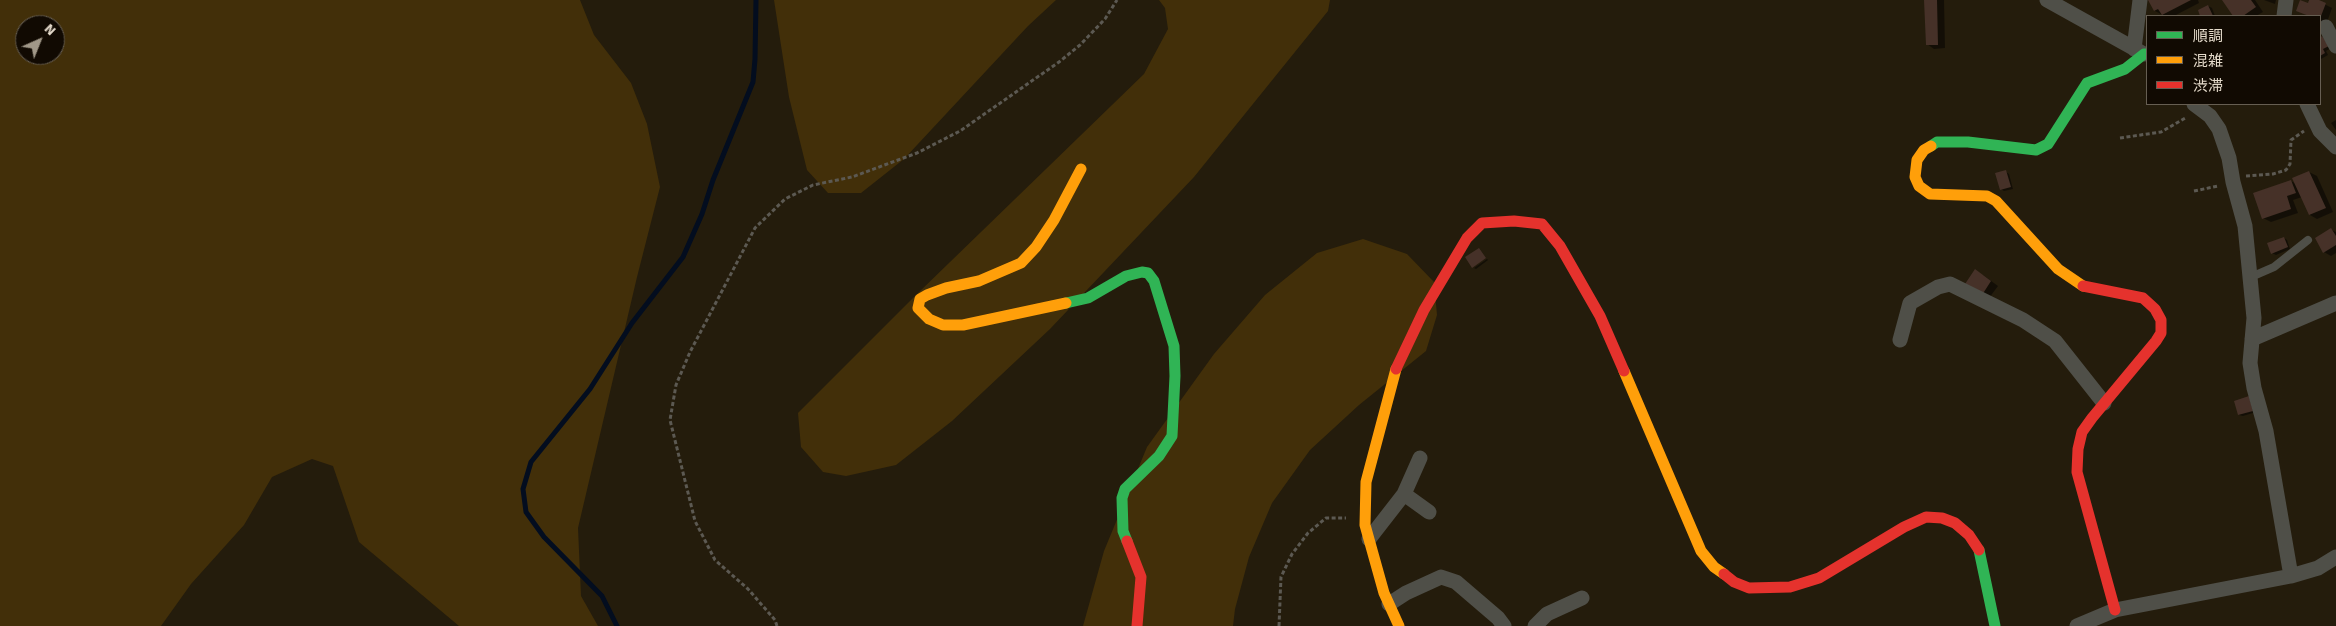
<!DOCTYPE html>
<html>
<head>
<meta charset="utf-8">
<style>
  body { margin:0 }
  #map { position:relative; width:2336px; height:626px; overflow:hidden; background:#241c0c; font-family:Signika,"Noto Sans JP",sans-serif }
  canvas { display:block }
  .legend { position:absolute; left:2146px; top:15px; width:175px; height:90px; box-sizing:border-box; background:#110a02; border:1px solid #665e52; margin:0; padding:6px 9px; list-style:none; font-size:15px; color:#e5dbcb }
  .legend li { display:flex; align-items:center; gap:10px; height:25px }
  .legend b { width:25px; border:1px solid #665e52 }
  .north { position:absolute; left:15px; top:15px; width:50px; height:50px; box-sizing:border-box; background:#110a02; border:1px solid #665e52; border-radius:50%; rotate:44deg; font-size:14px; font-weight:700; line-height:20px; text-align:center; color:#e5dbcb }
  .north::after { content:''; display:block; margin:auto; width:18px; height:22px; background:#a19888; clip-path:polygon(50% 0,100% 100%,50% 72%,0 100%) }
</style>
</head>
<body>
<div id="map">
<canvas width="2336" height="626"></canvas>
<ul class="legend">
<li><b style="height:6px;background:#30b455"></b>順調</li>
<li><b style="height:6px;background:#ff9f0a"></b>混雑</li>
<li><b style="height:6px;background:#e5322d"></b>渋滞</li>
</ul>
<div class="north">N</div>
</div>
<script>
const context = document.querySelector('canvas').getContext('2d');
context.lineJoin = 'round';
function fillPath(path, color) { context.fillStyle = color; context.fill(path, 'evenodd'); }
const poly = rows => new Path2D(rows.map(r => 'M' + r).join(''));
function trace(path, color, width, dash) { context.strokeStyle = color; context.lineWidth = width; context.lineCap = dash ? 'butt' : 'round'; context.setLineDash(dash || []); context.stroke(path); }
fillPath(poly([
  [0,0,580,0,594,35,631,83,647,124,660,187,637,277,578,528,581,596,598,626,459,626,359,542,333,466,312,459,272,477,244,525,191,584,161,626,0,626],
  [25,25,55,25,55,55,25,55],
  [774,0,1056,0,1028,26,904,159,861,193,828,193,807,170,789,97],
  [1159,0,1330,0,1328,11,1194,177,1050,329,952,421,896,465,846,476,823,472,801,447,798,413,917,294,1144,74,1168,29,1165,8],
  [1363,239,1407,254,1434,282,1437,315,1426,351,1359,405,1310,450,1272,503,1249,557,1235,609,1233,626,1083,626,1104,551,1147,447,1214,354,1265,295,1317,253]
]), '#422f09');
fillPath(poly([
  [1926,0,1944,0,1945,48,1934,49,1927,44],
  [2151,0,2198,0,2199,3,2174,16,2165,16,2155,11],
  [2223,0,2255,0,2263,12,2256,16,2234,16],
  [2264,0,2276,0,2275,4],
  [2307,0,2316,0,2332,8,2325,28,2320,27,2320,16,2309,16,2297,10,2308,4,2310,1],
  [2208,6,2212,8,2215,16,2202,16,2199,10],
  [2322,38,2331,48,2326,51,2328,55,2321,59,2320,39],
  [2336,120,2336,130,2331,123],
  [2006,172,2009,174,2013,189,2004,191,2001,189],
  [2309,172,2317,176,2333,212,2317,219,2310,215,2302,197,2293,200,2298,213,2271,222,2263,218,2291,181,2296,184],
  [2331,230,2336,232,2336,253,2331,256,2324,252],
  [2284,238,2287,240,2290,249,2276,255,2272,253],
  [1487,259,1488,260,1476,269,1474,268],
  [1983,275,1998,286,1989,298,1982,294],
  [2249,398,2256,412,2243,416,2239,415]
]), '#0007');
trace(poly([
  [617,626,602,596,544,537,526,512,523,489,531,462,590,389,632,323,683,257,702,214,713,180,753,82,755,59,756,0]
]), '#030d1f', 5);
fillPath(poly([
  [1924,0,1937,0,1938,45,1926,45],
  [2148,0,2191,0,2162,15,2158,9,2154,11],
  [2222,0,2251,0,2256,7,2243,16,2233,16],
  [2300,0,2308,3,2309,0,2319,0,2326,3,2321,16,2309,16,2296,11],
  [2208,5,2213,16,2200,16,2198,10],
  [2322,36,2329,46,2323,49,2325,53,2320,56,2320,38],
  [2006,170,2011,187,2000,190,1995,173],
  [2309,171,2326,208,2309,215,2292,178],
  [2291,180,2296,193,2287,196,2291,209,2262,219,2253,193],
  [2331,228,2336,236,2336,245,2323,253,2315,238],
  [2284,237,2288,247,2271,254,2267,243],
  [1479,248,1486,258,1472,268,1465,257],
  [1975,269,1991,281,1982,295,1965,284],
  [2249,396,2253,411,2238,415,2234,401]
]), '#463128');
trace(poly([
  [2120,138,2161,132,2187,117],
  [2246,176,2273,174,2286,170,2290,164,2291,140,2304,131],
  [2194,191,2218,186],
  [777,626,775,620,748,589,715,560,695,521,670,420,676,385,690,352,755,228,785,199,813,185,852,177,917,153,960,131,1059,62,1080,45,1105,19,1117,0],
  [1279,626,1281,577,1292,554,1308,533,1326,518,1346,518]
]), '#5c5952', 3, [4, 2.5]);
trace(poly([
  [2251,277,2274,267,2308,240]
]), '#4f4f48', 8);
trace(poly([
  [2047,0,2144,54],
  [2284,16,2286,0],
  [2326,27,2336,46],
  [2134,49,2140,0],
  [2194,104,2210,116,2219,129,2229,158,2233,182,2245,226,2254,318,2250,363,2254,388,2266,431,2291,576],
  [2307,104,2320,131,2336,147],
  [2252,339,2336,303],
  [1900,340,1910,303,1938,287,1950,284,2023,320,2055,341,2104,403],
  [1404,494,1429,512],
  [1369,539,1404,494,1420,458],
  [1389,604,1406,593,1441,577,1456,582,1498,618,1504,626],
  [1535,626,1547,614,1582,598],
  [2077,626,2115,610,2291,576,2318,568,2336,557]
]), '#4f4f48', 15);
trace(poly([
  [1931,146,1937,142,1968,142,2036,150,2048,144,2087,83,2125,69,2144,54,2147,54],
  [1066,303,1088,298,1126,276,1142,272,1148,273,1154,281,1174,346,1175,376,1172,436,1159,456,1125,489,1122,498,1123,531,1127,541],
  [1979,550,1995,626]
]), '#30b455', 11);
trace(poly([
  [1931,146,1924,150,1917,160,1915,177,1919,186,1930,194,1987,196,1996,201,2058,269,2083,286],
  [1066,303,963,325,943,325,929,319,918,308,920,299,927,295,946,288,979,281,1021,263,1036,247,1054,220,1081,169],
  [1396,369,1366,482,1365,525,1384,593,1399,626],
  [1624,371,1701,551,1714,567,1724,574]
]), '#ff9f0a', 11);
trace(poly([
  [2083,286,2143,298,2155,309,2161,320,2161,333,2156,341,2092,418,2082,432,2078,449,2077,472,2115,610],
  [1396,369,1424,310,1467,238,1482,223,1514,221,1542,224,1560,246,1600,316,1624,371],
  [1127,541,1141,577,1137,626],
  [1724,574,1734,582,1749,588,1790,587,1819,578,1904,527,1926,517,1942,518,1955,523,1969,535,1979,550]
]), '#e5322d', 11);
</script>
</body>
</html>
